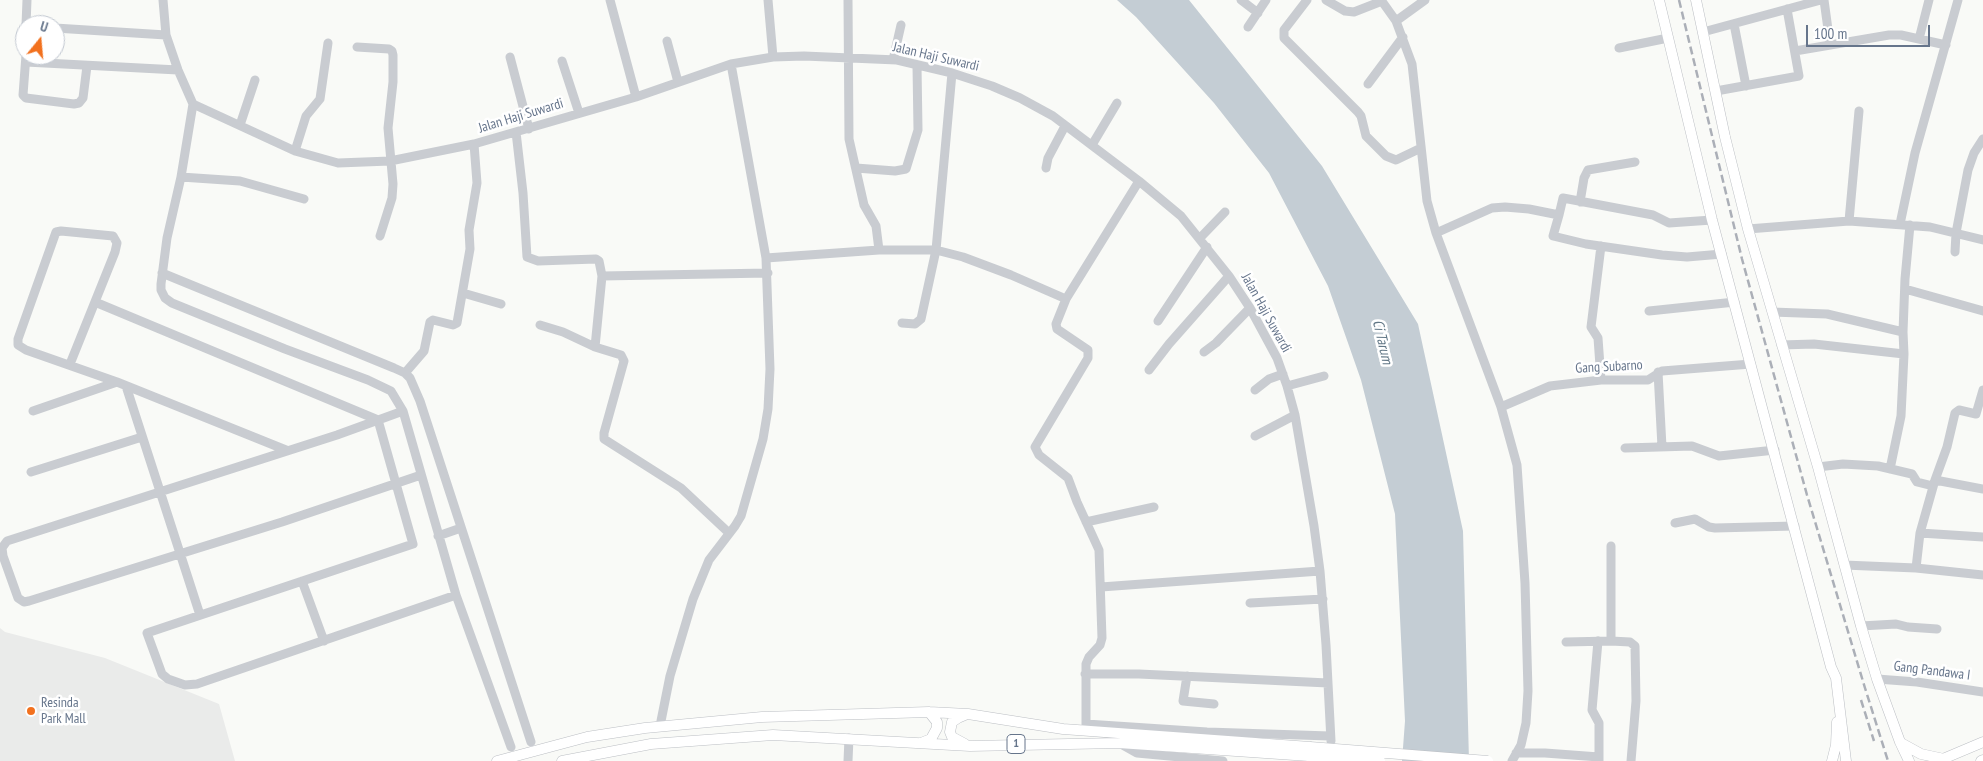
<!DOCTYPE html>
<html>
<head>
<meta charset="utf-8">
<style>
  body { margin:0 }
  #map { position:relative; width:1983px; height:761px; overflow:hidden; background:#f9faf7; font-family:"PT Sans Narrow",sans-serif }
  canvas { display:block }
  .north { position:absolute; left:15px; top:15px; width:50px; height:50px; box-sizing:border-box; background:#fff; border:1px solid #c2c8d1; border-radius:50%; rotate:17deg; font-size:14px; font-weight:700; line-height:20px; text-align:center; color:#66758b }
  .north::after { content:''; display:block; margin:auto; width:18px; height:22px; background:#f2711e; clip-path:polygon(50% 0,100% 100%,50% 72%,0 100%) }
  .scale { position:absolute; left:1806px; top:25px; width:124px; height:22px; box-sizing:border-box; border:2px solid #66758b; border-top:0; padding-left:6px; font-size:15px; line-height:18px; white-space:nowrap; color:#66758b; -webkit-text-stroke:4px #fff; paint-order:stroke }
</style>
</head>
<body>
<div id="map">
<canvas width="1983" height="761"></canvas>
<div class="north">U</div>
<div class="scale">100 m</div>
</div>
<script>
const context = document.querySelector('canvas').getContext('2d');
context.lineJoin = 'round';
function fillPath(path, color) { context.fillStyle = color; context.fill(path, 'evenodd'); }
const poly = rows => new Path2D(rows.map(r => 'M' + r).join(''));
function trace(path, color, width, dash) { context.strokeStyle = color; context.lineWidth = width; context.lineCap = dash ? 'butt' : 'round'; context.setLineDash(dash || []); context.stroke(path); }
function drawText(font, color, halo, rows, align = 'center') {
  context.font = font + ' "PT Sans Narrow",sans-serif'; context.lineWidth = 5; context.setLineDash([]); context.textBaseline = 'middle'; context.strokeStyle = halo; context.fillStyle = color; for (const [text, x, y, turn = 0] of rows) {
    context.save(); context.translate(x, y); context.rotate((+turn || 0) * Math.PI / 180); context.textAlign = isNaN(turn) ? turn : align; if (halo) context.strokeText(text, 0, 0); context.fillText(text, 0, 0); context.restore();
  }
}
fillPath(poly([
  [0,628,5,632,105,658,219,704,235,761,0,761]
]), '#eaebea');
fillPath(poly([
  [1117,0,1189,0,1322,166,1418,324,1463,531,1469,761,1402,761,1405,721,1395,514,1361,380,1328,286,1269,173,1214,103,1136,17]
]), '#c4cdd4');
const major = poly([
  [1659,0,1712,220,1831,667,1836,678,1846,761],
  [1696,0,1725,137,1748,229,1818,467,1861,626,1877,679,1900,742,1909,761],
  [921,743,931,739,937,728,937,722,929,712],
  [1901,743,1921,754,1944,759],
  [965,744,952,737,950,732,952,722,958,718,965,715],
  [497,761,587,737,645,728,762,717,929,712,968,714,1063,729,1310,747],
  [562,761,651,744,773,735,970,746,1119,743,1309,756],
  [1832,761,1836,745,1837,722],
  [1938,761,1983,742],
  [1981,761,1983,760]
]);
trace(major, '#bcbfc4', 11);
trace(poly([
  [163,0,166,35,178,70,193,104,295,151,338,163,390,161,474,144,636,97,731,64,773,57,804,56,897,60,952,73,992,86,1020,98,1053,116,1139,181,1181,216,1229,276,1250,308,1277,358,1287,386,1295,415,1314,526,1320,571,1326,645,1331,741],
  [610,0,636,97],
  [768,0,773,57],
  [848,0,849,139,864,205,876,226,879,250],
  [1241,0,1258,13],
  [1307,0,1284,30,1284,38,1358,112,1361,116,1366,136,1386,156,1396,160,1421,148],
  [1326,0,1345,11,1354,12,1382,1],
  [1381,0,1396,21,1412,64,1427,201,1436,233,1501,407,1517,465,1525,583,1528,691,1526,723,1521,745,1512,761],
  [1824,0,1830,44],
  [1396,21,1425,0],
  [1734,24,1746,86],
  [26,25,27,0],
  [1248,27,1266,0],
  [55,28,166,35],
  [1703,32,1821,0],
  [1919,39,1929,0],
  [667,41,678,82],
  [357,47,389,49,392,51,393,55,393,82,388,128,393,184,392,198,380,236],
  [1619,48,1668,38],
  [1795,51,1889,35,1901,35,1946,45],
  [26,55,23,95,26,98,74,104,79,103,83,98,87,66],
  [510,57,529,129],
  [893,60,901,25],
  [562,61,579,113],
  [26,62,178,70],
  [1368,84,1403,37],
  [1716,91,1799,76,1787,9],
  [193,104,181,177,167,238,161,284,161,290,165,298,172,303,285,349,368,380,391,391,403,411,456,595,511,747],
  [240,125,255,80],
  [516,132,523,193,527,257,538,261,596,259,599,261,602,276,768,273],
  [1092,145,1117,103],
  [295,151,306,116,320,99,328,43],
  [856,168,895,171,906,169,918,130,917,66],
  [1046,168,1048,158,1065,126],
  [181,177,240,181,304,199],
  [1580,202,1584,178,1588,170,1635,162],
  [1559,215,1553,236,1586,244,1662,255,1687,257,1722,254],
  [1849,221,1859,111],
  [1900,224,1915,153,1958,0],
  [1748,229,1849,221,1930,227,1983,240],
  [1436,233,1492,208,1505,207,1529,209,1559,215,1563,198,1653,215,1669,223,1712,220],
  [1200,238,1225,212],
  [1955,252,1956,233,1968,170,1974,153,1983,139],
  [766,258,879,250,936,250,963,257,1011,275,1066,299],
  [162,273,394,368,405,373,410,378,420,401,531,742],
  [602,276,595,347,621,355,624,361,604,433,604,439,681,488,729,533],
  [1905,289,1983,311],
  [463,293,501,304],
  [95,302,378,420,413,544,147,633,162,674,168,679,185,685,197,684,456,595],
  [1649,311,1735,302],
  [1772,312,1827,314,1903,332,1905,279,1910,225],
  [1158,321,1207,247],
  [902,323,915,324,921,319,936,250,952,73],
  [540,325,563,332,595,347],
  [1781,345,1814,344,1904,354],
  [1204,352,1216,343,1250,308],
  [70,364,115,252,117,243,113,236,61,231,56,232,18,339,18,345,26,350,117,382,286,450],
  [1149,370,1169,344,1229,276],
  [1658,372,1662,447],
  [405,373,424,351,430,322,433,320,453,325,457,323,470,249,469,230,477,183,474,144],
  [1601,380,1598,338,1591,327,1601,246],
  [126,386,200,615],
  [1287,386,1324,376],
  [1255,390,1269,379,1283,374],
  [1501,407,1550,386,1601,380,1648,380,1662,371,1751,364],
  [33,411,117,382],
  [403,411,337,435,7,541,2,548,3,556,18,598,24,602,29,601,282,522,421,475],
  [1255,436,1295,415],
  [1625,448,1692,446,1719,456,1775,450],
  [1818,467,1843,464,1878,466,1912,474,1917,482,1933,486],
  [1890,469,1901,416,1904,354,1903,332],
  [31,472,142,437],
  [1935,480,1983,489],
  [1086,522,1154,507],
  [1675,523,1695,519,1709,527,1715,528,1795,526],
  [1920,533,1935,480,1947,447,1955,413,1959,410,1976,414,1983,390],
  [438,536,461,528],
  [1611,546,1611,641],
  [1844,565,1916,568,1983,575],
  [1916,568,1920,533,1983,537],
  [302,581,324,641],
  [1101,587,1320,571],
  [1250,603,1323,599],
  [1861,626,1896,624,1908,627,1937,629],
  [1598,641,1592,710,1599,723,1599,761],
  [1566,642,1611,641,1630,642,1635,646,1636,701,1631,761],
  [1085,674,1139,674,1328,683],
  [1187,676,1183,701,1214,704],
  [1877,679,1917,682,1983,692],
  [661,721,670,676,693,599,709,560,735,526,741,516,763,439,768,409,770,369,766,258,731,64],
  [1086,724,1207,732,1330,736],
  [1086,730,1086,664,1089,657,1100,645,1102,638,1099,550,1077,502,1068,478,1039,455,1035,447,1088,358,1088,350,1057,329,1056,324,1066,299,1139,181],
  [1121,744,1137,753,1223,761],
  [1516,753,1545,753,1599,757],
  [848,761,849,738]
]), '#c9ccd1', 9);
trace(major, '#fff', 10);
trace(poly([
  [1679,0,1742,259,1807,495,1865,688,1888,761],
  [1861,700,1874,741]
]), '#abafb7', 2.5, [8, 4]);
const majorBridge = poly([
  [1310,747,1488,761],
  [1309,756,1380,761]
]);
trace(majorBridge, '#bcbfc4', 11, []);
trace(majorBridge, '#fff', 10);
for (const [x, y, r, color] of [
  [31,711,5,"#f2711e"]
]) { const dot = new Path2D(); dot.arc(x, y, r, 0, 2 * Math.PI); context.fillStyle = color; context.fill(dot); trace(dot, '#fff', 2); }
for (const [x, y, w] of [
  [1016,744,18]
]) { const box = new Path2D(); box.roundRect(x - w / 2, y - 9.5, w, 19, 4); context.fillStyle = '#fff'; context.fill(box); trace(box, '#66758b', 1); }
drawText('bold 12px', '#66758b', null, [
  ["1",1016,744]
]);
drawText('14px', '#66758b', '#fff', [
  ["Jalan Haji Suwardi",936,57,13],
  ["Jalan Haji Suwardi",521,116,-17],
  ["Jalan Haji Suwardi",1266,313,61],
  ["Gang Subarno",1609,367,-3],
  ["Gang Pandawa I",1932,671,7]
]);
drawText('14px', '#66758b', '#fff', [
  ["Resinda",41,703],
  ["Park Mall",41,719]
], 'left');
drawText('italic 15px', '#627786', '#fff', [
  ["Ci Tarum",1382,342,77]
]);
</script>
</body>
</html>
